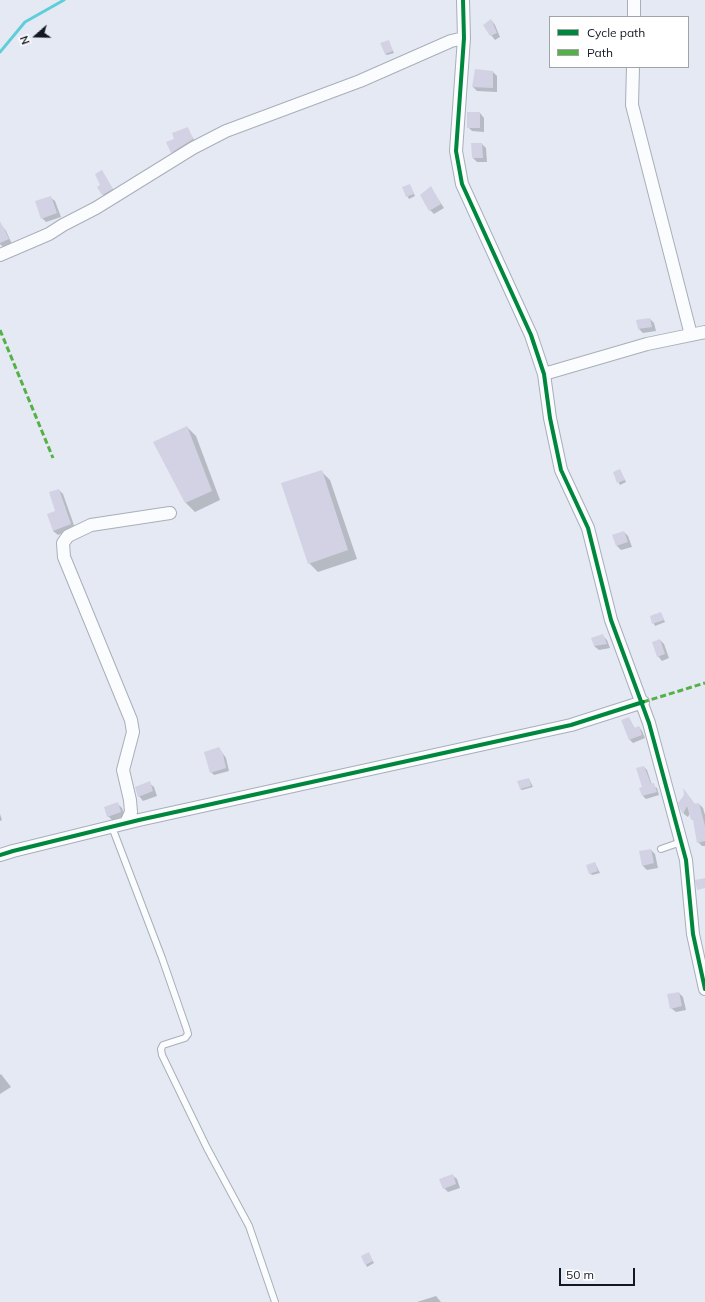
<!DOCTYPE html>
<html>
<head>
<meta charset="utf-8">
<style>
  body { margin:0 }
  #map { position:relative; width:705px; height:1302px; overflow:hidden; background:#e4e9f4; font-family:Mulish,sans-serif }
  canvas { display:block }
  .legend { position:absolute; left:549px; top:16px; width:140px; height:52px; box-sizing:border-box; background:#fff; border:1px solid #a0a3a7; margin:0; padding:5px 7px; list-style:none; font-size:12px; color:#121823 }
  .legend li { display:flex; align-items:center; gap:8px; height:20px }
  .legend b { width:20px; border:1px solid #a0a3a7 }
  .north { position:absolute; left:16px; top:16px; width:40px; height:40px; -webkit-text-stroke:3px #fff; paint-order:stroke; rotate:250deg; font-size:11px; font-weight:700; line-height:16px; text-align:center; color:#121823 }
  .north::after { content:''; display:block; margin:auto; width:14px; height:18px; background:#121823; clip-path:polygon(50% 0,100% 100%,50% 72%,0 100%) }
  .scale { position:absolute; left:559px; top:1268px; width:76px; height:18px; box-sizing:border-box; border:2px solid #121823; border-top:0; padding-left:5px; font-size:12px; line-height:14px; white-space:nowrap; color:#121823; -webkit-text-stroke:3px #fff; paint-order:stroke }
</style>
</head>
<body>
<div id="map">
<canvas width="705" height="1302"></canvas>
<ul class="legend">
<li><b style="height:5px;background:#00873e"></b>Cycle path</li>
<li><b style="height:5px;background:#54b145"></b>Path</li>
</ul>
<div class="north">N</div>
<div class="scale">50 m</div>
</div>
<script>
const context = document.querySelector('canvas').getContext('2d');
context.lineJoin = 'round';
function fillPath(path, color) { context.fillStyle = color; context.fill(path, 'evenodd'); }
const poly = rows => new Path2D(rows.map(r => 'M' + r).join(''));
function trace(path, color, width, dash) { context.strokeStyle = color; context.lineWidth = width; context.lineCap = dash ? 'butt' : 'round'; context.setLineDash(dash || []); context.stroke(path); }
fillPath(poly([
  [491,20,495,25,500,37,495,40,491,35],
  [388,41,394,53,387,55,385,54],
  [493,72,497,76,497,92,477,91,473,87],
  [480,113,484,118,484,132,472,131,468,127],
  [187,128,196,143,175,156,172,152,175,139],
  [482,144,486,148,487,162,477,162,473,158],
  [102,171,114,191,105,197,98,188,102,185],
  [410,185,415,196,409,199,403,188],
  [431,188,444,208,434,214,430,210],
  [50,197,55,201,61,217,46,222,42,218],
  [2,226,6,231,12,244,4,248,0,244,0,227],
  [650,319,654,323,656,331,643,333,639,329],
  [187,427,196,436,220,500,195,512,186,503,155,443],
  [620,470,626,482,620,485,614,473],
  [321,471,330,480,357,559,318,572,309,563],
  [59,490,63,494,75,528,58,535,53,531],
  [624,532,628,536,632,547,621,550,617,546,613,535],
  [661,613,665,622,655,626,651,617],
  [602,635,607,640,610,648,599,650,594,646],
  [660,640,664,644,669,658,662,661,658,656],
  [629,718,635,729,639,727,642,731,645,738,633,743,629,739],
  [219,748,226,758,229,771,214,775,211,772],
  [644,767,647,770,652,785,657,788,659,795,646,799,643,796],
  [529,779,533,787,522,790,520,789],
  [149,783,154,787,157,796,143,801,139,796],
  [117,803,122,808,125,816,112,820,108,816],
  [679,803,699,804,703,808,705,815,705,846,702,846,698,842,695,823,690,813,688,817,684,814],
  [0,814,2,820,0,821],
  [651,850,655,854,658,868,647,870,642,865],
  [595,863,600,873,592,875,590,873],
  [679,993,683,997,686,1010,676,1012,671,1008],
  [1,1074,11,1087,0,1094,0,1075],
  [452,1175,457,1179,460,1188,448,1192,444,1188],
  [369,1254,374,1263,367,1267,366,1265],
  [436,1296,441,1302,417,1302]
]), '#0003');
trace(poly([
  [0,52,25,22,64,0]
]), '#60ced8', 3);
fillPath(poly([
  [491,19,497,33,490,36,483,25],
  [389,40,393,51,385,54,380,43],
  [475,69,493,71,493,88,472,87],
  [467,112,480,112,480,128,467,128],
  [188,127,193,139,171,153,166,142,174,139,172,133],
  [471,143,482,143,483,158,472,158],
  [102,170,113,189,102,195,97,187,100,185,95,174],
  [410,184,414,194,406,197,402,187],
  [431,186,441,204,429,211,420,195],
  [51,196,57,213,41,219,35,201],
  [0,221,9,239,0,243],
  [650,318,652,327,638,329,636,320],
  [187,426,212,491,185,503,153,442],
  [620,469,625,480,617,483,613,472],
  [322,470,348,550,308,564,281,483],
  [59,489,71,524,53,531,47,514,55,511,49,492],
  [624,531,628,542,616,546,612,535],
  [661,612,664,620,652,624,650,616],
  [603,634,607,644,594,646,591,638],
  [660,639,665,654,657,657,652,642],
  [629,717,634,728,639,726,642,735,629,740,621,720],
  [219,747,223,754,226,768,210,773,204,752],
  [644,766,651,784,654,783,657,792,642,796,639,788,642,787,636,768],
  [529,778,531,786,520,789,517,781],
  [150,781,153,791,138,797,135,787],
  [683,788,695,804,699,803,705,826,705,841,697,843,693,820,691,820,687,806,683,814,680,809,678,803,684,795],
  [118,802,121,812,107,817,104,807],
  [651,849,654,863,642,866,639,851],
  [595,862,598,871,589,874,586,865],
  [705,878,705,888,697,890,695,880],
  [679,992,682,1006,670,1009,667,994],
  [453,1174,456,1184,443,1189,439,1179],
  [369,1252,373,1261,365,1265,361,1256]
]), '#d3d2e4');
const service = poly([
  [112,827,162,958,187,1030,188,1034,185,1038,163,1045,161,1049,162,1055,207,1148,249,1226,275,1302],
  [661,849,681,842]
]);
const minor = poly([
  [463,0,464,38,456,151,462,184,531,335,544,374,550,418,561,470,588,528,611,620,649,723,686,860,693,934,705,989],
  [634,17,634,0],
  [633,67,632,105,691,335],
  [0,255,49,234,63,225,96,208,193,148,226,131,360,81,451,41,464,38],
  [544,374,647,344,705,332],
  [126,823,131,812,130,800,123,770,133,732,131,720,64,557,63,543,68,536,91,525,170,513],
  [0,855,13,851,139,820,571,725,643,702]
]);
trace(service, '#a9aeb9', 8);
trace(minor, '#a9aeb9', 14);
trace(service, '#fbfcfd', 6);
trace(minor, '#fbfcfd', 12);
trace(poly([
  [0,330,53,458],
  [643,702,705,683]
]), '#54b145', 3, [6, 3]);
trace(poly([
  [463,0,464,38,456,151,462,184,531,335,544,374,550,418,561,470,588,528,611,620,649,723,686,860,693,934,705,989],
  [0,855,13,851,139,820,571,725,643,702]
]), '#00873e', 4);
</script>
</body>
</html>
